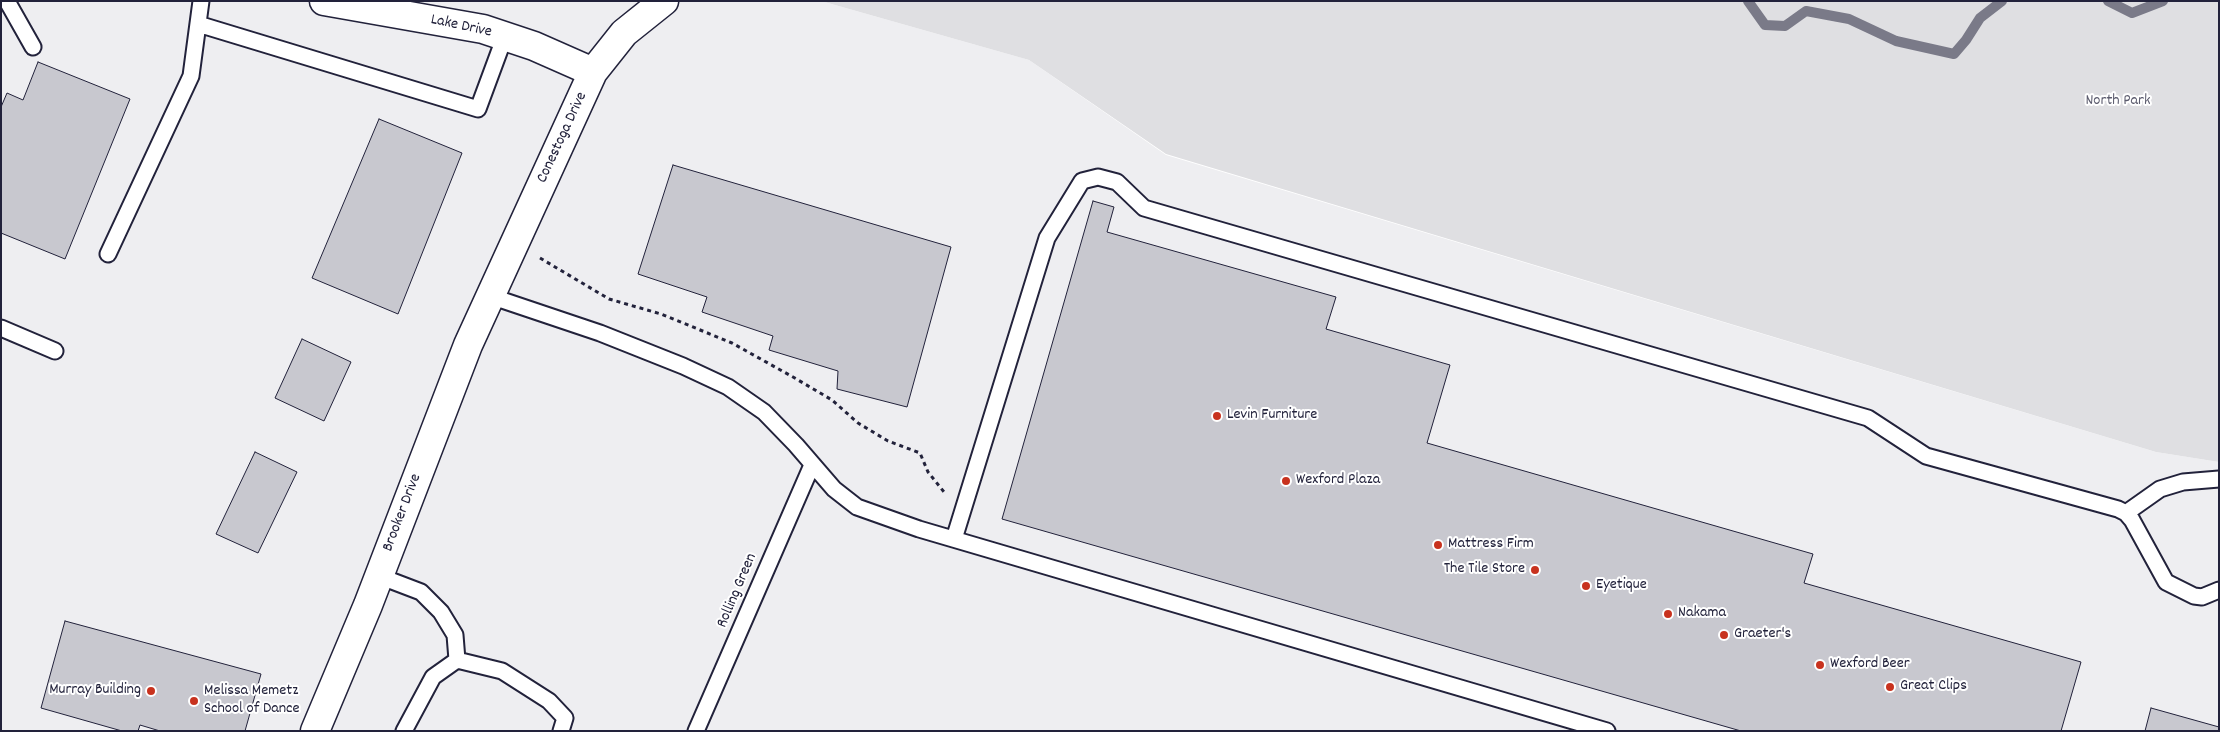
<!DOCTYPE html>
<html>
<head>
<meta charset="utf-8">
<style>
  body { margin:0 }
  #map { position:relative; width:2220px; height:732px; overflow:hidden; background:#fff; font-family:Dekko,sans-serif }
  canvas { display:block }
  .frame { position:absolute; inset:0; border:2px solid #22223b; pointer-events:none }
</style>
</head>
<body>
<div id="map">
<canvas width="2220" height="732"></canvas>
<div class="frame"></div>
</div>
<script>
const context = document.querySelector('canvas').getContext('2d');
context.lineJoin = 'round';
function fillPath(path, color) { context.fillStyle = color; context.fill(path, 'evenodd'); }
const poly = rows => new Path2D(rows.map(r => 'M' + r).join(''));
function trace(path, color, width, dash) { context.strokeStyle = color; context.lineWidth = width; context.lineCap = dash ? 'butt' : 'round'; context.setLineDash(dash || []); context.stroke(path); }
function drawText(font, color, halo, rows, align = 'center') {
  context.font = font + ' Dekko,sans-serif'; context.lineWidth = 4; context.setLineDash([]); context.textBaseline = 'middle'; context.strokeStyle = halo; context.fillStyle = color; for (const [text, x, y, turn = 0] of rows) {
    context.save(); context.translate(x, y); context.rotate((+turn || 0) * Math.PI / 180); context.textAlign = isNaN(turn) ? turn : align; if (halo) context.strokeText(text, 0, 0); context.fillText(text, 0, 0); context.restore();
  }
}
fillPath(poly([
  [1,1,821,1,1029,60,1166,155,2156,452,2219,462,2219,731,1,731]
]), '#eeeef1');
fillPath(poly([
  [821,1,2219,1,2219,462,2156,452,1166,154,1029,60]
]), '#dfdfe2');
trace(poly([
  [1748,1,1765,25,1785,26,1806,11,1849,19,1896,41,1954,54,1966,40,1980,18,2002,1],
  [2108,1,2132,13,2163,1]
]), '#7a7a88', 10);
const building = poly([
  [38,62,130,99,65,259,1,233,1,107,7,93,23,100,38,62],
  [379,119,462,153,398,314,312,278,379,119],
  [673,165,951,247,907,407,837,389,838,371,769,350,773,336,702,312,707,297,638,274,673,165],
  [1093,201,1114,207,1107,232,1336,297,1326,329,1450,365,1427,443,1813,554,1804,583,2081,662,2061,731,1741,731,1002,519,1093,201],
  [302,339,351,362,324,421,275,398,302,339],
  [255,452,297,472,258,553,216,534,255,452],
  [65,621,261,674,245,731,160,731,140,725,138,731,122,731,41,708,65,621],
  [2151,708,2219,727,2219,731,2145,731,2151,708]
]);
fillPath(building, '#c8c8cf');
trace(building, '#22223b', 1);
const service = poly([
  [7,1,33,47],
  [198,24,478,109,505,36],
  [108,254,191,76,201,1],
  [490,296,600,333,683,366,728,387,764,412,796,445,834,489,857,507,919,529,1607,731],
  [1,328,55,351],
  [2126,513,2160,489,2183,482,2219,479],
  [954,539,1047,238,1082,181,1098,177,1117,182,1144,208,1868,418,1926,456,2118,509,2126,513,2132,520,2166,582,2194,596,2202,597,2219,590],
  [379,576,421,592,441,612,455,635,457,660],
  [404,731,433,677,457,660,502,671,549,701,565,718,561,731],
  [696,731,812,465]
]);
const minor = poly([
  [324,1,483,29,534,46,593,72],
  [315,731,368,605,468,345,593,72,624,33,664,1]
]);
trace(service, '#22223b', 19);
trace(minor, '#22223b', 31);
trace(poly([
  [540,258,609,299,661,314,732,343,793,377,832,400,858,423,888,441,920,453,928,472,944,492]
]), '#22223b', 3, [4, 4]);
trace(service, '#fff', 15);
trace(minor, '#fff', 28);
for (const [x, y, r, color] of [
  [1217,416,5,"#c8321e"],
  [1286,481,5,"#c8321e"],
  [1438,545,5,"#c8321e"],
  [1535,570,5,"#c8321e"],
  [1586,586,5,"#c8321e"],
  [1668,614,5,"#c8321e"],
  [1724,635,5,"#c8321e"],
  [1820,665,5,"#c8321e"],
  [1890,687,5,"#c8321e"],
  [151,691,5,"#c8321e"],
  [194,701,5,"#c8321e"]
]) { const dot = new Path2D(); dot.arc(x, y, r, 0, 2 * Math.PI); context.fillStyle = color; context.fill(dot); trace(dot, '#fff', 2); }
drawText('16px', '#22223b', '#fff', [
  ["Lake Drive",461,27,12],
  ["Conestoga Drive",563,138,-65],
  ["Brooker Drive",403,513,-69],
  ["Rolling Green",738,591,-67]
]);
drawText('16px', '#5b5b6d', '#fff', [
  ["North Park",2118,102]
]);
drawText('16px', '#22223b', '#fff', [
  ["Levin Furniture",1227,416],
  ["Wexford Plaza",1296,481],
  ["Mattress Firm",1448,545],
  ["The Tile Store",1525,570,"right"],
  ["Eyetique",1596,586],
  ["Nakama",1678,614],
  ["Graeter's",1734,635],
  ["Wexford Beer",1830,665],
  ["Great Clips",1900,687],
  ["Murray Building",141,691,"right"],
  ["Melissa Memetz",204,692],
  ["School of Dance",204,710]
], 'left');
</script>
</body>
</html>
